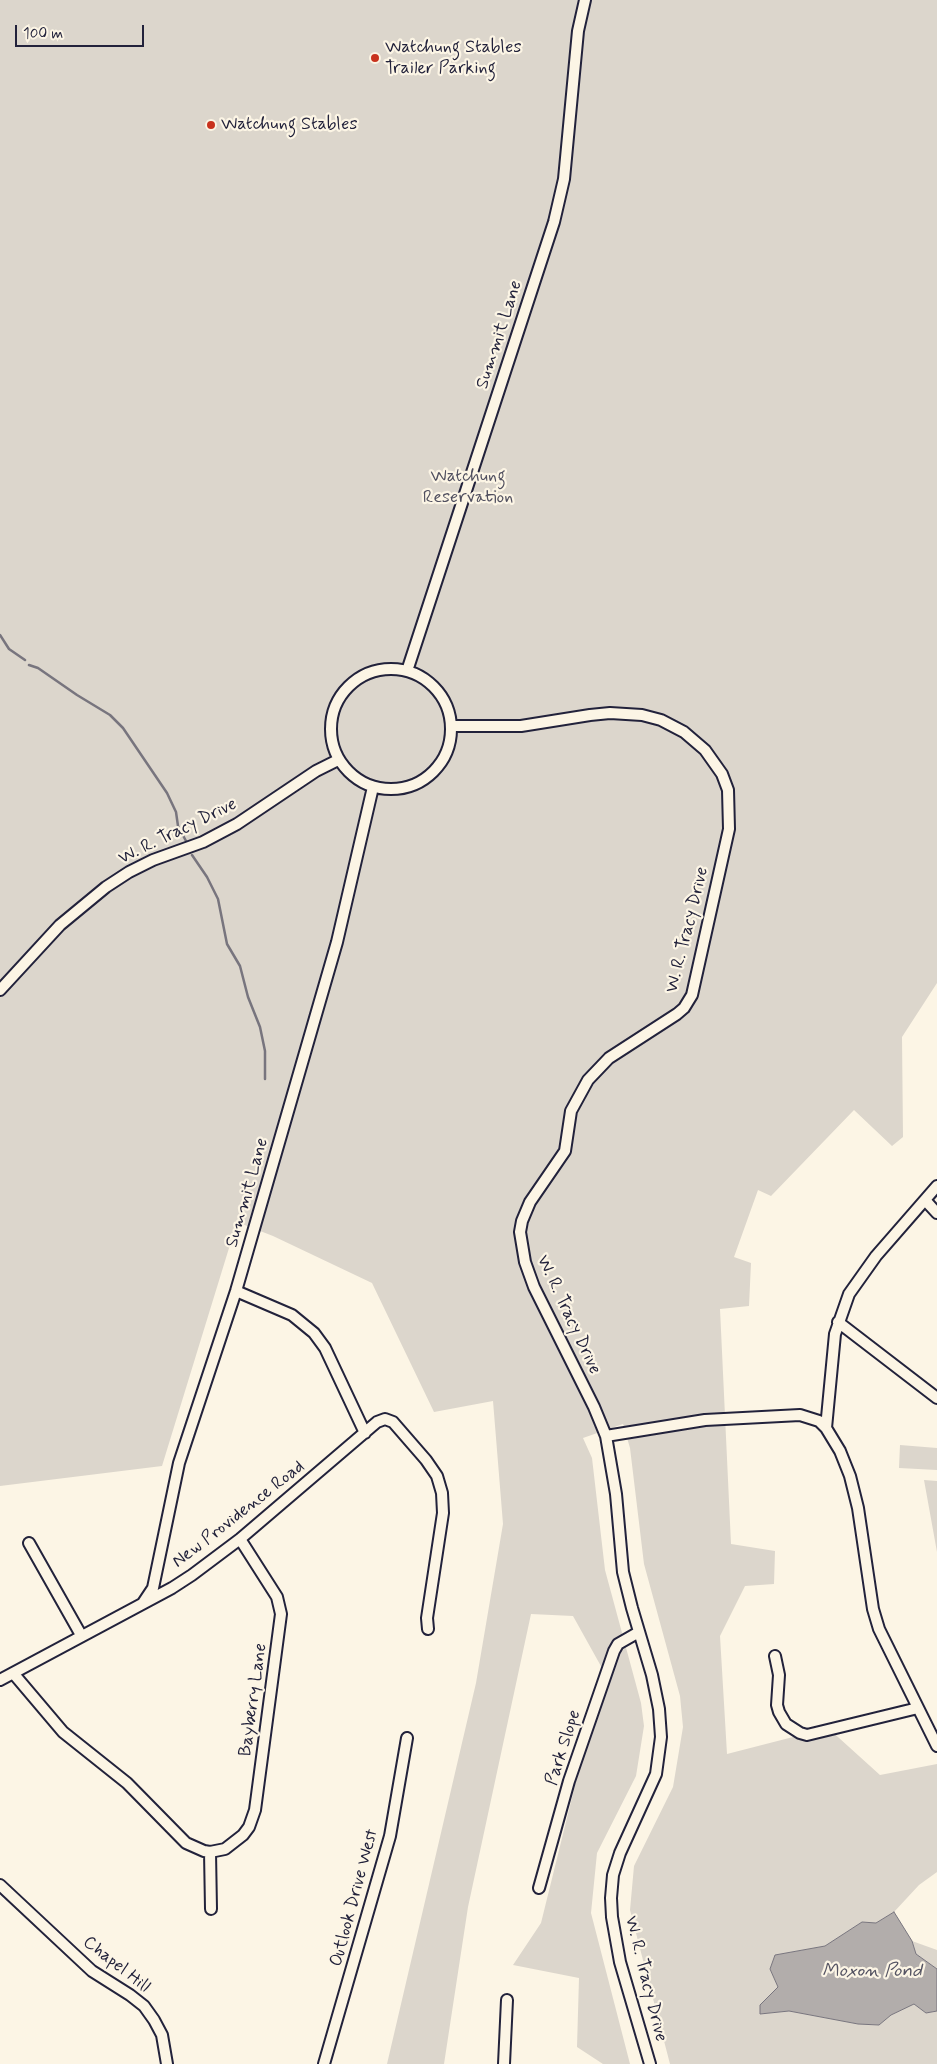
<!DOCTYPE html>
<html>
<head>
<meta charset="utf-8">
<style>
  body { margin:0 }
  #map { position:relative; width:937px; height:2064px; overflow:hidden; background:#fcf5e5; font-family:Mynerve,sans-serif }
  canvas { display:block }
  .scale { position:absolute; left:15px; top:25px; width:129px; height:22px; box-sizing:border-box; border:2px solid #22223b; border-top:0; padding-left:6px; font-size:15px; line-height:18px; white-space:nowrap; color:#22223b; -webkit-text-stroke:4px #fcf5e5; paint-order:stroke }
</style>
</head>
<body>
<div id="map">
<canvas width="937" height="2064"></canvas>
<div class="scale">100 m</div>
</div>
<script>
const context = document.querySelector('canvas').getContext('2d');
context.lineJoin = 'round';
function fillPath(path, color) { context.fillStyle = color; context.fill(path, 'evenodd'); }
const poly = rows => new Path2D(rows.map(r => 'M' + r).join(''));
function trace(path, color, width, dash) { context.strokeStyle = color; context.lineWidth = width; context.lineCap = dash ? 'butt' : 'round'; context.setLineDash(dash || []); context.stroke(path); }
function drawText(font, color, halo, rows, align = 'center') {
  context.font = font + ' Mynerve,sans-serif'; context.lineWidth = 4.5; context.setLineDash([]); context.textBaseline = 'middle'; context.strokeStyle = halo; context.fillStyle = color; for (const [text, x, y, turn = 0] of rows) {
    context.save(); context.translate(x, y); context.rotate((+turn || 0) * Math.PI / 180); context.textAlign = isNaN(turn) ? turn : align; if (halo) context.strokeText(text, 0, 0); context.fillText(text, 0, 0); context.restore();
  }
}
fillPath(poly([
  [0,0,937,0,937,983,902,1037,903,1137,892,1146,854,1110,771,1196,758,1190,734,1257,751,1263,749,1306,720,1309,731,1544,775,1551,774,1584,745,1586,720,1636,727,1754,828,1728,880,1775,937,1764,937,1872,919,1885,894,1912,876,1923,862,1922,825,1946,775,1955,770,1969,778,1987,761,2005,760,2014,789,2011,858,2024,879,2025,891,2015,914,2004,926,2013,937,2011,937,2064,670,2064,630,1910,634,1866,673,1787,683,1727,680,1696,644,1564,630,1448,623,1424,583,1438,592,1458,605,1570,641,1703,644,1726,636,1776,597,1853,591,1913,630,2064,603,2064,577,2047,579,1978,513,1965,541,1923,584,1749,607,1677,573,1616,531,1614,468,1907,444,2064,387,2064,476,1683,503,1524,493,1401,434,1412,372,1283,273,1236,237,1222,162,1466,0,1486],
  [900,1445,937,1448,937,1470,899,1468],
  [924,1480,937,1481,937,1552],
  [912,1941,937,1950,937,1969,916,1954]
]), '#dcd6cc');
const water = poly([
  [894,1912,912,1941,916,1954,937,1969,937,2011,926,2013,914,2004,891,2015,879,2025,858,2024,789,2011,760,2014,760,2005,778,1987,770,1969,775,1955,825,1946,862,1922,876,1923,894,1912]
]);
fillPath(water, '#b2adab');
trace(water, '#78757e', 1);
trace(poly([
  [0,635,9,649,25,660],
  [29,665,38,668,77,695,110,715,123,728,167,793,176,812,178,826,186,841],
  [192,855,207,877,218,899,227,944,240,966,248,997,260,1027,265,1051,265,1079]
]), '#78757e', 2.5);
const minor = poly([
  '331 729a60 60 0 1 1 120 0a60 60 0 1 1-120 0Z',
  [407,671,554,222,564,179,578,31,585,0],
  [451,726,521,726,590,715,610,713,642,715,661,720,684,732,705,750,722,774,728,790,729,829,692,995,684,1008,677,1014,609,1058,588,1080,571,1111,565,1151,530,1202,522,1221,520,1232,525,1262,534,1287,594,1407,606,1436,616,1494,623,1572,632,1608,652,1675,659,1709,661,1737,656,1774,620,1853,613,1875,611,1898,612,1917,620,1962,650,2064],
  [0,990,60,925,106,887,129,872,153,860,203,842,237,824,316,771,338,760],
  [925,1200,937,1213],
  [236,1291,292,1315,314,1333,325,1348,365,1433],
  [838,1322,937,1398],
  [826,1428,835,1334,849,1294,876,1256,937,1186],
  [606,1436,705,1420,800,1415,819,1421,826,1428,840,1451,850,1476,858,1508,873,1609,879,1629,937,1746],
  [29,1543,81,1635],
  [143,1603,153,1588,179,1463,236,1291,337,942,373,787],
  [775,1656,779,1675,777,1705,779,1712,786,1724,800,1733,807,1735,918,1708],
  [13,1673,63,1732,127,1783,186,1843,204,1851,210,1852,225,1849,243,1835,249,1827,255,1810,281,1614,277,1597,240,1539],
  [0,1680,172,1588,192,1575,240,1539,377,1422,385,1419,393,1422,426,1460,437,1476,442,1493,443,1513,427,1618,428,1629],
  [210,1852,211,1909],
  [0,1885,92,1971,130,1995,144,2006,154,2020,162,2035,167,2064],
  [539,1888,569,1781,614,1651,618,1644,639,1632],
  [324,2064,390,1836,407,1738],
  [504,2064,507,2000]
]);
trace(minor, '#22223b', 14);
trace(minor, '#fcf5e5', 10);
for (const [x, y, r, color] of [
  [375,58,5,"#c8321e"],
  [211,125,5,"#c8321e"]
]) { const dot = new Path2D(); dot.arc(x, y, r, 0, 2 * Math.PI); context.fillStyle = color; context.fill(dot); trace(dot, '#fcf5e5', 2); }
drawText('18px', '#22223b', '#fcf5e5', [
  ["Watchung Stables",385,48],
  ["Trailer Parking",385,69],
  ["Watchung Stables",221,125]
], 'left');
drawText('18px', '#22223b', '#fcf5e5', [
  ["Summit Lane",500,335,-72],
  ["W. R. Tracy Drive",178,832,-26],
  ["W. R. Tracy Drive",688,930,-76],
  ["Summit Lane",248,1193,-74],
  ["W. R. Tracy Drive",568,1315,65],
  ["New Providence Road",239,1515,-38],
  ["Bayberry Lane",254,1700,-82],
  ["Park Slope",564,1748,-72],
  ["Outlook Drive West",355,1898,-75],
  ["Chapel Hill",116,1965,38],
  ["W. R. Tracy Drive",645,1979,76]
]);
drawText('18px', '#504f5f', '#fcf5e5', [
  ["Watchung",468,477],
  ["Reservation",468,498]
]);
drawText('italic 19px', '#545362', '#fcf5e5', [
  ["Moxon Pond",872,1972]
]);
</script>
</body>
</html>
